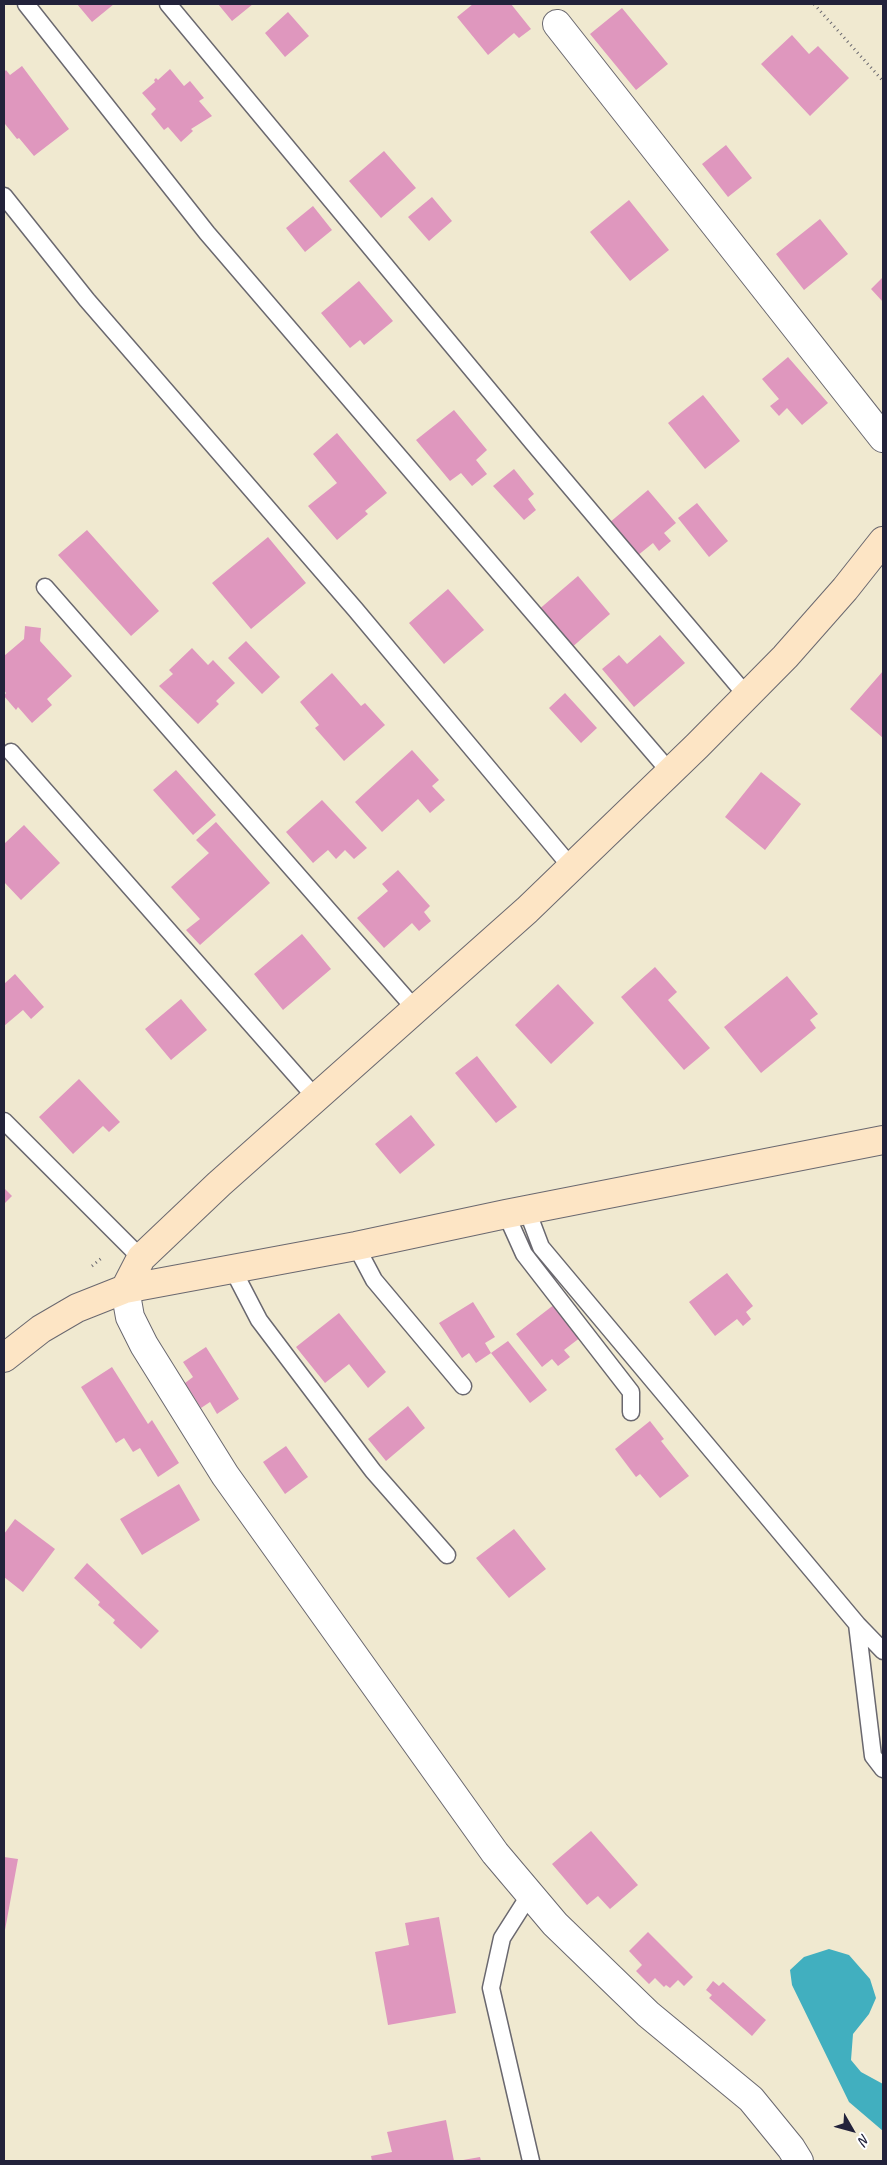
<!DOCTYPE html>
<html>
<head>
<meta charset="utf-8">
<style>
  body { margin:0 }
  #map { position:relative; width:887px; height:2165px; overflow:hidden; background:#f0e9d0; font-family:Caveat,sans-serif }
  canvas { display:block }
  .frame { position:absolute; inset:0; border:5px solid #22223b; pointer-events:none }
  .north { position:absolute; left:827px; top:2105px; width:50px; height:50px; -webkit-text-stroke:4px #fff; paint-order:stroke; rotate:128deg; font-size:14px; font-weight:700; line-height:20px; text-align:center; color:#22223b }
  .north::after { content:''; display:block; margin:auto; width:18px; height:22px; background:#22223b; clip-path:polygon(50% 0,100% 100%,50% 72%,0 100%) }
</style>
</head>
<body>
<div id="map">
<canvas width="887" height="2165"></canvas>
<div class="frame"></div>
<div class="north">N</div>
</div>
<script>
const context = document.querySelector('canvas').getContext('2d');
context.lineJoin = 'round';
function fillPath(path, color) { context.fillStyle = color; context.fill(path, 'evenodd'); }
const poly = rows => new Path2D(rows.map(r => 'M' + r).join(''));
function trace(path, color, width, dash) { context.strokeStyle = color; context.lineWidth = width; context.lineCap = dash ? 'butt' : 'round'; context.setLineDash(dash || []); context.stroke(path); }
fillPath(poly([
  [829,1949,849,1955,870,1979,876,1998,869,2014,853,2034,851,2060,861,2072,883,2084,883,2131,849,2102,792,1985,790,1970,804,1957]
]), '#41afbf');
fillPath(poly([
  [77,4,114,4,92,22],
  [218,4,253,4,232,21],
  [473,4,511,4,531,29,519,38,514,33,488,55,457,17],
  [622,8,668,64,636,90,590,34],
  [288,12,309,36,285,57,265,33],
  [792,35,809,54,818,46,849,78,810,116,761,64],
  [22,66,69,129,34,156,19,138,17,139,5,124,4,125,4,72,6,70,10,75],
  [170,69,184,86,190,81,204,98,199,101,212,116,191,129,193,131,181,142,168,127,164,130,151,114,156,109,142,93,155,82,154,80,156,78,158,80],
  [726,145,752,178,728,197,702,164],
  [384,151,416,188,381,218,349,181],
  [432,197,452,221,429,241,408,217],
  [629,200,669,250,630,281,590,232],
  [313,206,332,230,305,252,286,228],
  [820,219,848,254,804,290,776,254],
  [883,277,883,302,871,289],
  [359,281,393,321,364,345,360,340,350,348,321,313],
  [788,357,828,403,802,425,787,408,779,416,770,406,779,399,762,379],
  [703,395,740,441,705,469,668,423],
  [454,410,487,450,476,460,487,474,472,486,461,473,450,481,416,440],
  [337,433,387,493,365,511,368,514,337,540,308,506,337,483,313,454],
  [514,469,534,494,528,499,536,510,524,520,493,486],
  [648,490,676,523,664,533,671,541,659,551,653,543,637,556,609,523],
  [697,503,728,541,709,557,678,518],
  [87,530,159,611,131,636,58,555],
  [268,537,306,583,251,629,212,583],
  [578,576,610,614,570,649,537,611],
  [448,589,484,630,444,664,409,623],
  [25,626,41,628,40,641,72,676,47,699,52,705,32,723,18,707,16,710,4,696,6,693,4,690,4,656,24,639],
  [660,635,685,663,634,707,602,669,619,655,627,664],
  [246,641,280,677,262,694,228,658],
  [192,648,208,665,213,660,235,683,216,701,219,704,198,724,159,686,173,674,169,670],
  [883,671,883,738,850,709],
  [332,673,361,706,365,703,385,725,344,761,315,728,319,725,300,702],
  [565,693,597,728,581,743,549,708],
  [412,750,439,780,432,786,445,800,430,813,418,799,382,832,355,802],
  [176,770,216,815,193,835,153,790],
  [761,772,801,804,765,850,725,817],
  [322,800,367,848,354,859,345,850,336,859,328,850,313,863,286,832],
  [216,822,270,883,200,945,186,930,200,919,171,887,209,853,196,840],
  [24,825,60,863,21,900,4,882,4,844],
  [398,870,430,906,424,912,431,921,419,931,412,923,384,948,357,918,388,891,382,884],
  [302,934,331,969,283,1010,254,974],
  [655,967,677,992,668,1000,710,1048,684,1070,621,997],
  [15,974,44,1007,31,1019,23,1010,4,1026,4,984],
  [787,976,818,1014,810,1020,816,1028,761,1073,724,1027],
  [558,984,594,1023,551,1064,515,1025],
  [181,999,207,1030,171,1060,145,1029],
  [477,1056,517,1107,496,1123,455,1073],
  [79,1079,120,1122,109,1132,103,1126,73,1154,39,1117],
  [411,1115,435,1145,400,1174,375,1144],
  [4,1188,12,1196,4,1204],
  [727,1273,753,1306,746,1312,751,1319,743,1326,737,1319,715,1336,689,1302],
  [473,1302,495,1337,485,1343,491,1353,476,1363,469,1353,462,1358,439,1323],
  [555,1304,581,1337,564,1350,570,1357,558,1366,552,1359,542,1367,516,1334],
  [339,1313,386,1372,368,1388,349,1364,325,1383,296,1347],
  [508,1341,547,1390,530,1403,491,1353],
  [206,1347,239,1399,217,1414,210,1402,201,1408,185,1383,193,1377,183,1362],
  [112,1367,148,1424,152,1420,179,1463,158,1477,140,1448,133,1452,124,1438,116,1443,81,1387],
  [408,1406,425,1428,386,1461,368,1439],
  [650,1421,664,1439,661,1441,689,1476,660,1498,640,1474,636,1477,615,1449],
  [286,1446,308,1477,285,1494,263,1462],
  [179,1484,200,1520,142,1555,120,1519],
  [15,1519,55,1549,23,1592,4,1577,4,1534],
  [514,1529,546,1569,509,1598,476,1558],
  [87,1563,159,1631,141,1649,113,1623,115,1620,98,1605,100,1602,74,1578],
  [591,1831,638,1885,610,1909,598,1896,587,1905,552,1864],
  [4,1857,18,1859,5,1930,4,1930],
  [439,1917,456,2013,388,2025,375,1952,409,1945,405,1923],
  [648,1932,693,1977,684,1986,678,1980,670,1988,666,1985,664,1987,655,1978,649,1984,636,1971,642,1965,629,1951],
  [713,1981,719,1986,723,1982,766,2020,752,2036,709,1998,712,1995,706,1990],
  [446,2120,454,2161,372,2161,371,2156,392,2152,387,2132],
  [480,2157,481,2161,463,2161,463,2160]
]), '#df97be');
const lane = poly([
  [26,4,207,233,670,772],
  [168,4,533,443,747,696],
  [4,196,87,300,355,609,572,868],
  [45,587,416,1010],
  [11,752,316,1098],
  [4,1121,141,1258],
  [527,1210,541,1247,857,1624,873,1756,883,1769],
  [506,1214,524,1254,631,1392,631,1412],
  [356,1246,374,1280,463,1386],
  [233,1270,259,1320,373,1471,447,1555],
  [857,1624,883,1651],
  [530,1894,502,1938,491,1988,531,2161]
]);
const street = poly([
  [557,24,883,438],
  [125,1289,130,1317,144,1345,225,1475,495,1853,555,1924,648,2014,751,2099,791,2148,799,2161]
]);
const secondary = poly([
  [125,1289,141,1258,219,1184,527,910,697,746,785,657,845,589,883,541],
  [4,1358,41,1329,77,1308,125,1289,356,1246,506,1214,883,1140]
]);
trace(lane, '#6a686f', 19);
trace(street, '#6a686f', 30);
trace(secondary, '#6a686f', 30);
trace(poly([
  [814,4,883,81],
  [92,1266,103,1257]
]), '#6a686f', 3, [1, 4]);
trace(lane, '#fff', 16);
trace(street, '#fff', 28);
trace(secondary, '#fde5c5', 28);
</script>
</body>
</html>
